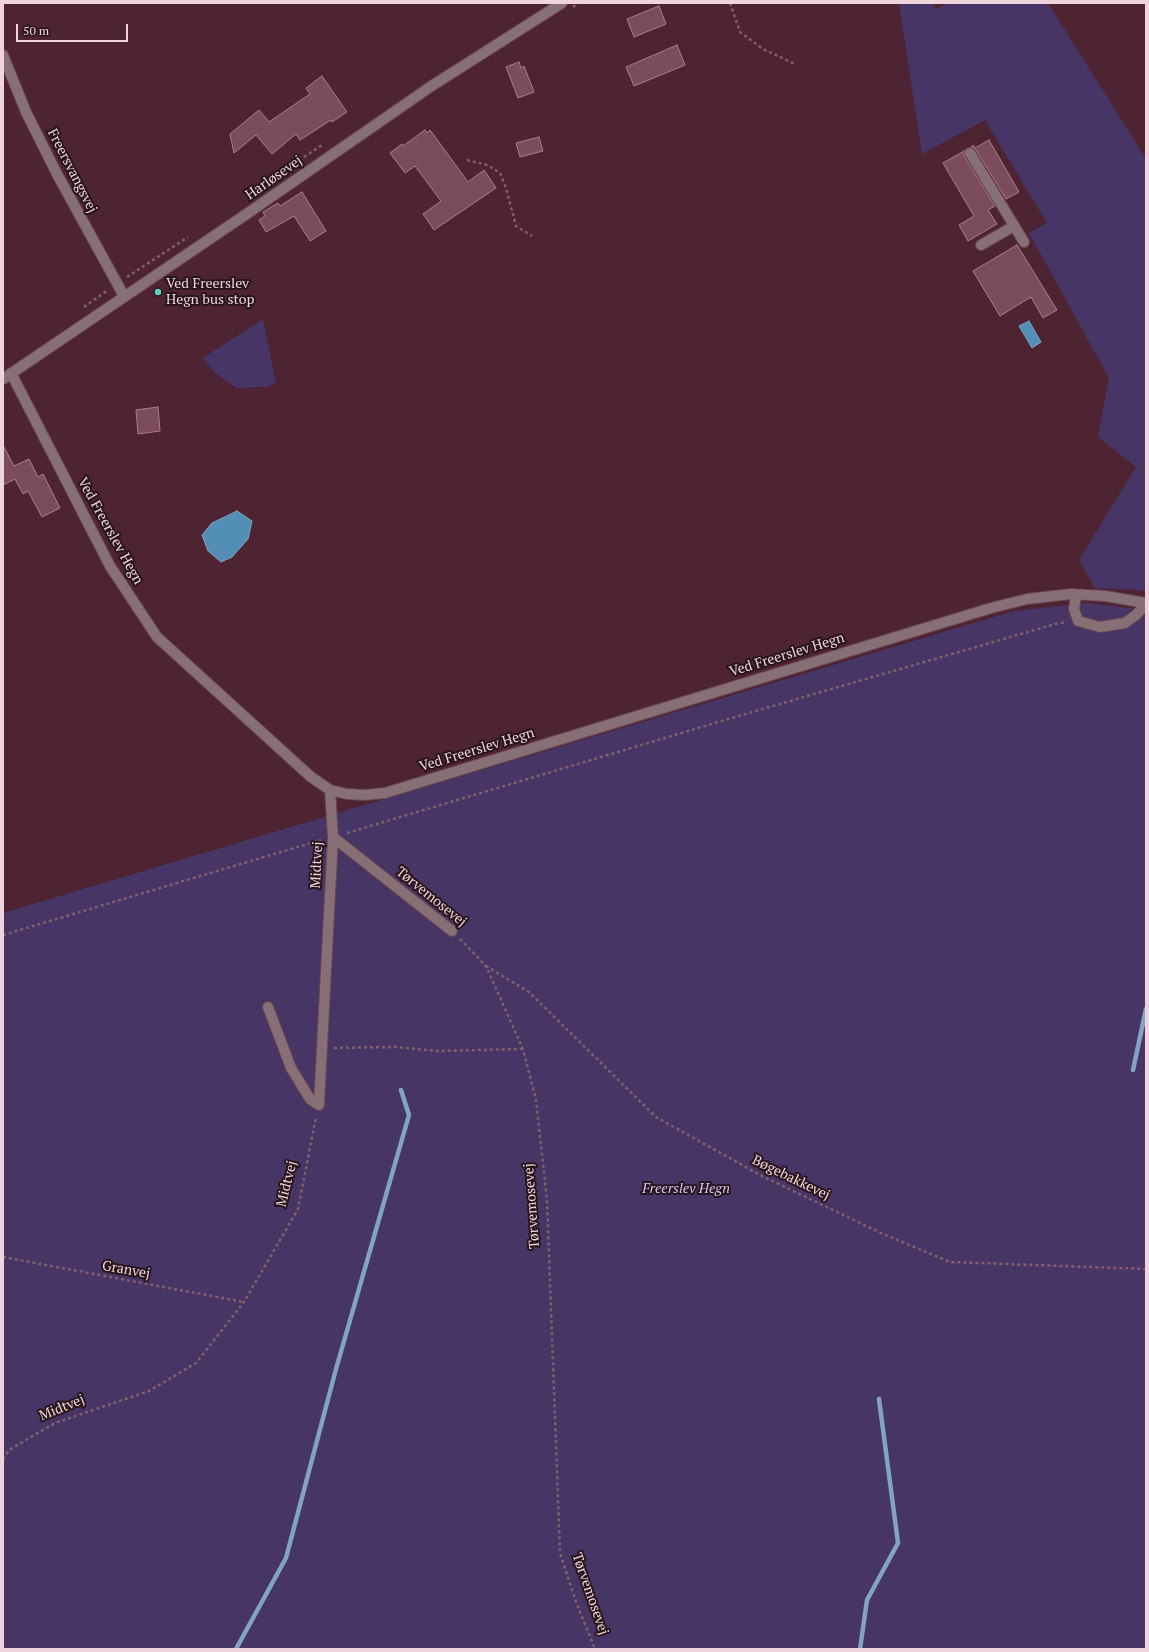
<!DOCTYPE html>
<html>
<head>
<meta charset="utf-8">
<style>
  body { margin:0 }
  #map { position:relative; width:1149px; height:1652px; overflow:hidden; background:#4e2433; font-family:"PT Serif",serif }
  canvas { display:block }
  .frame { position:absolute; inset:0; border:4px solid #f0d4db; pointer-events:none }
  .scale { position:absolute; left:16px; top:24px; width:112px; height:18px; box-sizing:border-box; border:2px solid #f0d4db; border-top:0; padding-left:5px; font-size:12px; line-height:14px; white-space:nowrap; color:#f0d4db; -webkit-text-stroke:3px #28151b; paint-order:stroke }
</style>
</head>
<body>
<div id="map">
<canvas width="1149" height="1652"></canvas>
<div class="frame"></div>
<div class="scale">50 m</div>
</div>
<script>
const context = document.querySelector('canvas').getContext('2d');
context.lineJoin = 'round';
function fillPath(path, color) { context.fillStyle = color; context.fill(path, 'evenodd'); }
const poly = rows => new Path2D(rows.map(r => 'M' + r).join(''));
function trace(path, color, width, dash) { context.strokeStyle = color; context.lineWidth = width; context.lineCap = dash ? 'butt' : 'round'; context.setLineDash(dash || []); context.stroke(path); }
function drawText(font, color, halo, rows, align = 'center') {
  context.font = font + ' "PT Serif",serif'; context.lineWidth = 4; context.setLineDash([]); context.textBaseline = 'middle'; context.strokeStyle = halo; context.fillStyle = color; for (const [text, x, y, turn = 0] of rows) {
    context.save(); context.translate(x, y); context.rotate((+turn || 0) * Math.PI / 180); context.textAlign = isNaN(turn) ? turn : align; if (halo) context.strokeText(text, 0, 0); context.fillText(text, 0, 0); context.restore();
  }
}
fillPath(poly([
  [899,3,934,3,935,9,950,3,1048,3,1146,159,1146,591,1122,589,1095,588,1079,560,1136,467,1098,437,1109,378,1029,233,1047,223,985,120,922,154],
  [263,319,276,383,267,387,236,388,215,373,203,358],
  [1088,603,1136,609,1146,613,1146,1649,3,1649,3,913,1014,611]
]), '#473565');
const water = poly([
  [1029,321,1041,342,1032,348,1019,326,1029,321],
  [237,511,252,521,248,539,232,557,221,562,208,551,202,535,212,523,237,511]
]);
fillPath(water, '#538eb6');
trace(water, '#82a3c1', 1);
trace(poly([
  [1133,1070,1146,1009],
  [236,1649,286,1558,336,1369,409,1115,401,1090],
  [860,1649,867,1600,898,1543,879,1399]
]), '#82a3c1', 4.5);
const building = poly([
  [659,6,666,24,634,37,627,19,659,6],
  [677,45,685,65,634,86,626,67,677,45],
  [519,62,521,68,524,66,534,92,518,98,506,67,519,62],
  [322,76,347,112,332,122,331,120,300,140,296,134,272,154,256,135,234,153,230,134,259,110,269,122,310,94,306,88,322,76],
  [425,130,427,133,430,130,468,182,484,170,496,188,434,230,423,214,441,201,415,166,405,173,390,153,402,144,403,146,425,130],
  [539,137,543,151,520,157,516,143,539,137],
  [989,140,1019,192,1006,199,976,150,971,147,973,145,975,148,989,140],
  [964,151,964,156,995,206,988,210,997,224,968,241,959,225,974,216,943,163,964,151],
  [302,192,326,231,310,241,294,216,266,232,259,220,265,216,263,212,278,203,280,206,302,192],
  [1017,245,1057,310,1043,318,1031,297,1000,316,973,271,1017,245],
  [158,407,160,431,138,434,136,410,158,407],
  [3,445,14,466,29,459,38,477,43,474,60,508,42,517,28,491,23,494,15,479,3,485,3,445]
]);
fillPath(building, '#7b4c5b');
trace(building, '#af7c8b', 1);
const minor = poly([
  [3,55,26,112,57,174,124,296],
  [970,153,1024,242],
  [981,245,1014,226],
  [11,373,110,566,157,637,311,777,330,790,347,794,364,795,385,793,991,608,1027,599,1071,594,1105,596,1146,603],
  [3,379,248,213,430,87,562,3],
  [1076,595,1074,609,1078,621,1100,627,1125,623,1136,615,1146,604],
  [333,837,452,931],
  [268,1007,291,1068,310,1099,319,1105,333,837,330,790]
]);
trace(minor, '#6b4451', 12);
trace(poly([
  [730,3,740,32,763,49,795,64],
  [573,7,579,3],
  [304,157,322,145],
  [467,160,487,165,500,173,506,188,516,226,532,236],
  [127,277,188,237],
  [84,307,108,290],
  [347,833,735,717,1055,624,1067,622],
  [3,935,321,840],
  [460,939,486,966,523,1049,536,1100,547,1200,560,1553,576,1602,595,1649],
  [486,966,529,992,656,1117,760,1175,883,1234,950,1262,1146,1269],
  [334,1048,396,1047,438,1051,523,1049],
  [3,1257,244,1302],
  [3,1459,9,1450,55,1423,149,1391,196,1363,244,1302,298,1209,316,1117]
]), '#845f6b', 2.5, [3, 3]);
trace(minor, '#866f75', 10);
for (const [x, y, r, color] of [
  [158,292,4,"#5dceb9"]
]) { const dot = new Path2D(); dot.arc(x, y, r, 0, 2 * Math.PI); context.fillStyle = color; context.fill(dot); trace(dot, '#28151b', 1.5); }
drawText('14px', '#f0d4db', '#28151b', [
  ["Freersvangsvej",72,171,63],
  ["Harløsevej",274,178,-35],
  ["Ved Freerslev Hegn",110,531,61],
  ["Ved Freerslev Hegn",787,655,-17],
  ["Ved Freerslev Hegn",477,750,-17],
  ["Midtvej",317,865,-87],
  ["Tørvemosevej",431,897,39],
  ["Bøgebakkevej",791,1178,26],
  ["Midtvej",287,1184,-76],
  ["Tørvemosevej",532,1206,-94],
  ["Granvej",126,1270,10],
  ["Midtvej",62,1408,-22],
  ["Tørvemosevej",590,1594,71]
]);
drawText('14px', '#f0d4db', '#28151b', [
  ["Ved Freerslev",166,284],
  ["Hegn bus stop",166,300]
], 'left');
drawText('italic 14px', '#d4c4f6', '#28151b', [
  ["Freerslev Hegn",686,1189]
]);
</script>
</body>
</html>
